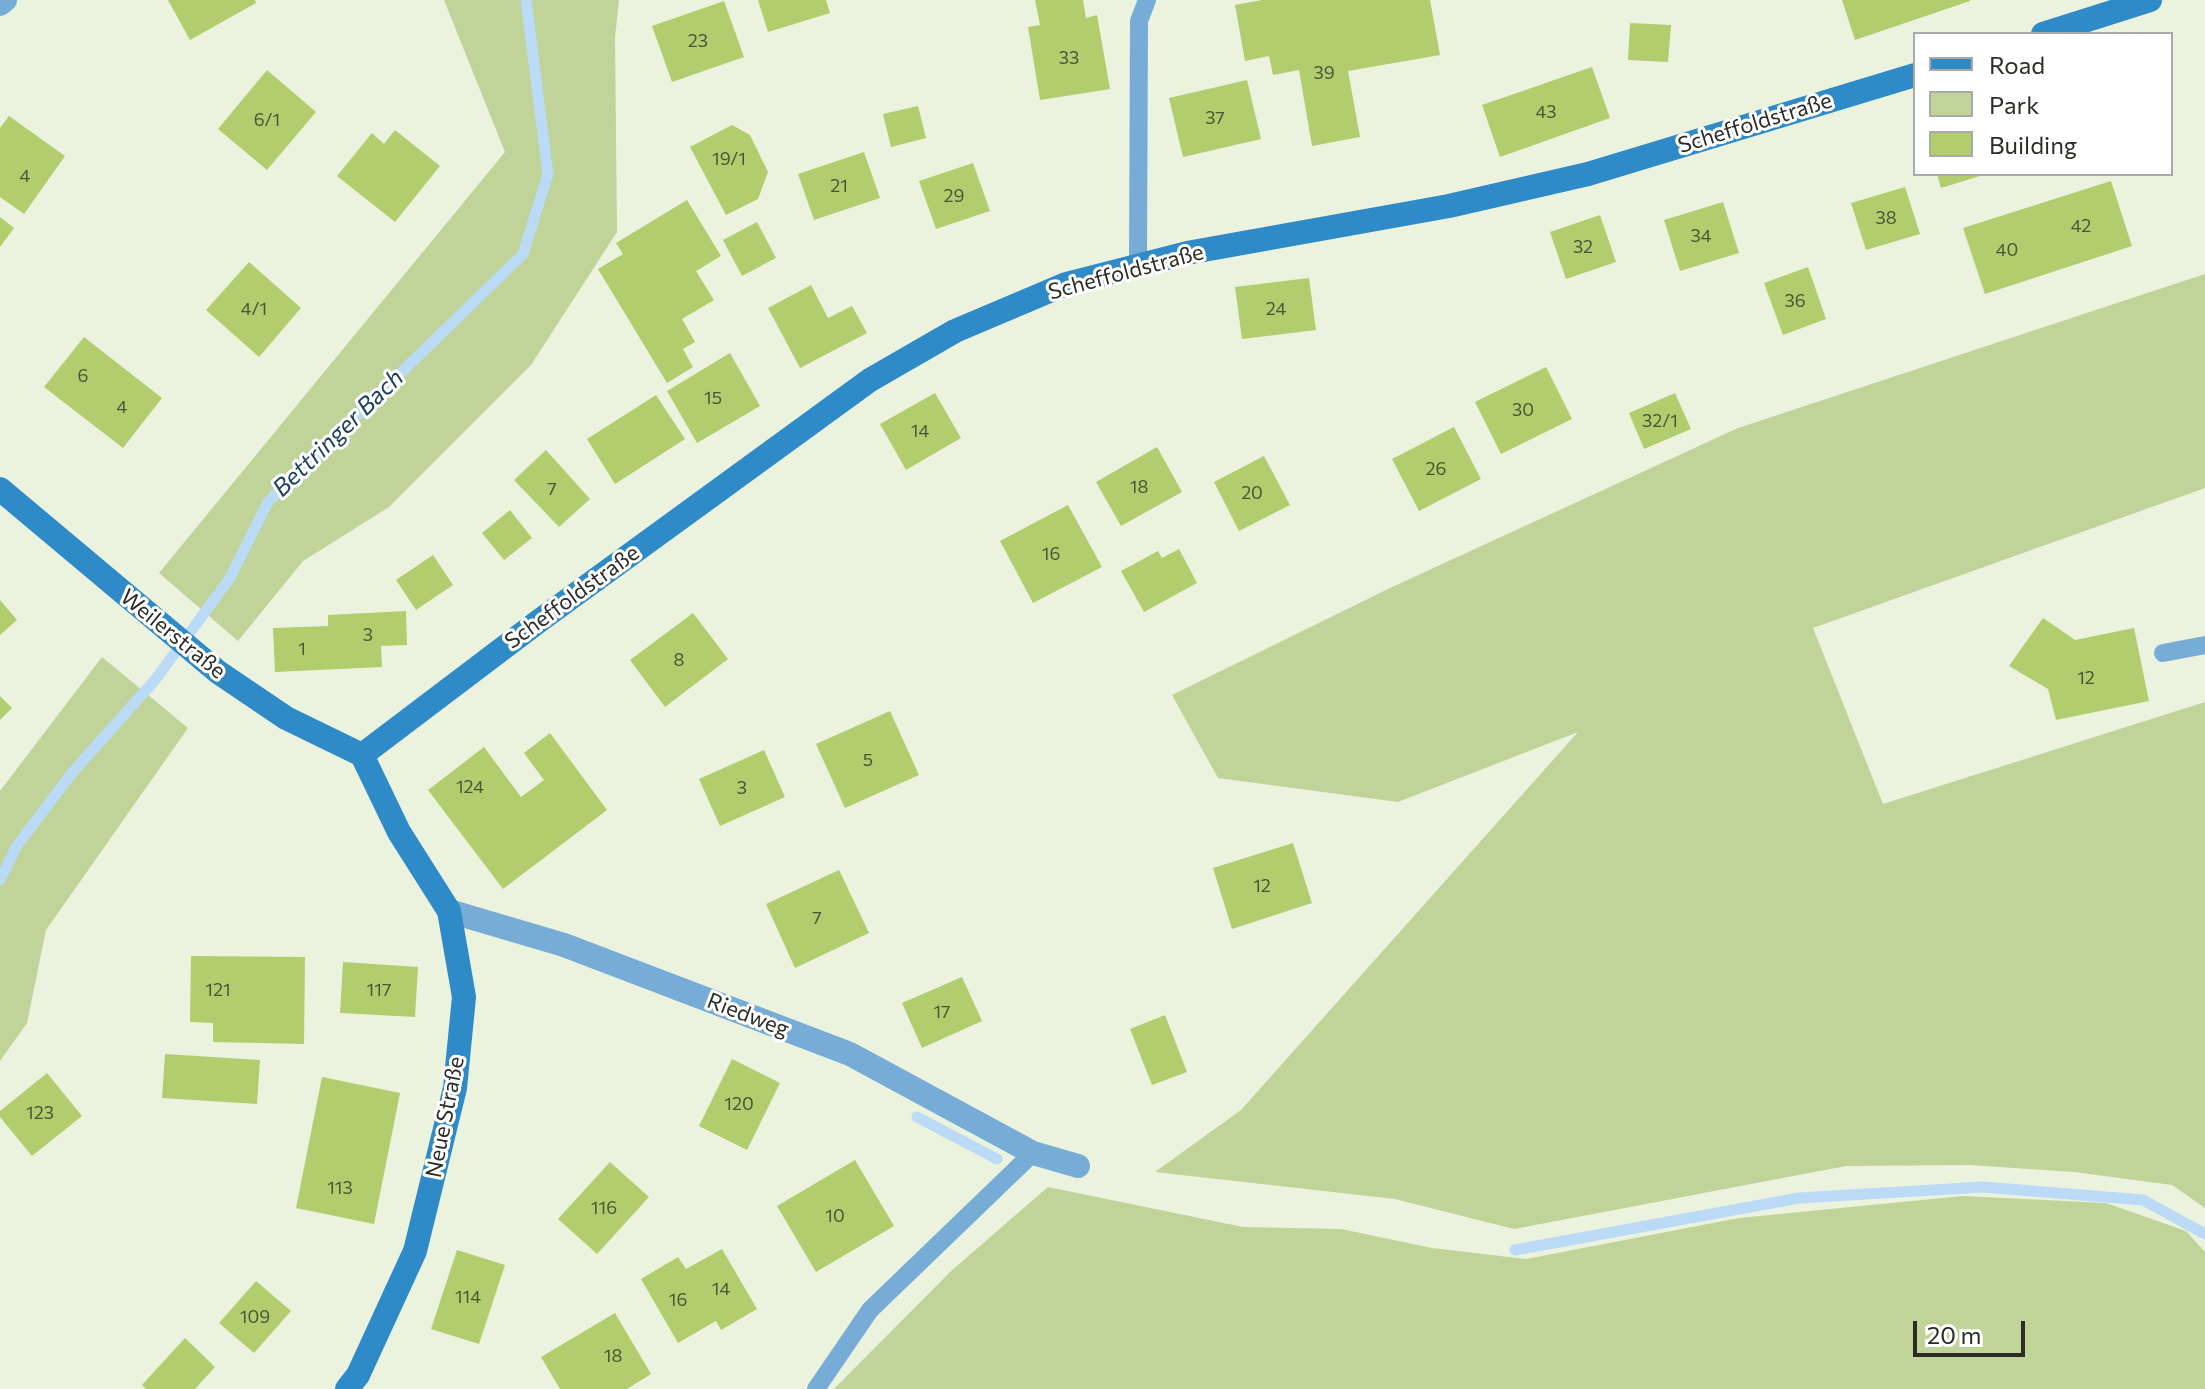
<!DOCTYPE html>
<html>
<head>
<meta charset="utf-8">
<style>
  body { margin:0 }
  #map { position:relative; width:2205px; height:1389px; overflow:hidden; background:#ebf3de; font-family:Commissioner,sans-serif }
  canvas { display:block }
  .legend { position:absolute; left:1913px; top:32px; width:260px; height:144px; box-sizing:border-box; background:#fff; border:2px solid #aaaba8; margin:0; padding:10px 14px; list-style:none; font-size:24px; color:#2a2c25 }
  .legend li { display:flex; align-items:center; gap:16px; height:40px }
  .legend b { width:40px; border:2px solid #aaaba8 }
  .scale { position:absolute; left:1913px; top:1321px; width:112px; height:36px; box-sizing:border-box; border:4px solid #2a2c25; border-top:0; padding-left:10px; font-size:24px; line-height:28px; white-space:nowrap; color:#2a2c25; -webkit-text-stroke:6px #fff; paint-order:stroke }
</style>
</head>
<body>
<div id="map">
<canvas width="2205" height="1389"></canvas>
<ul class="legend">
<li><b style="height:10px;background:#2f8ac8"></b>Road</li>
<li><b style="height:22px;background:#c0d398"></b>Park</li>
<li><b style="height:22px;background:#b1cd6e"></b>Building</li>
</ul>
<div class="scale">20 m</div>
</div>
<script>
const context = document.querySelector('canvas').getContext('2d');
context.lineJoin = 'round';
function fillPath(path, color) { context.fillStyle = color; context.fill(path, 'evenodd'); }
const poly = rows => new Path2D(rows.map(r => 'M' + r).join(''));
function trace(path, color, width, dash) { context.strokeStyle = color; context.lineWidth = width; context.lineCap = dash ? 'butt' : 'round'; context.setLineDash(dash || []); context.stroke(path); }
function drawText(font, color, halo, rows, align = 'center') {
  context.font = font + ' Commissioner,sans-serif'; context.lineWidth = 6; context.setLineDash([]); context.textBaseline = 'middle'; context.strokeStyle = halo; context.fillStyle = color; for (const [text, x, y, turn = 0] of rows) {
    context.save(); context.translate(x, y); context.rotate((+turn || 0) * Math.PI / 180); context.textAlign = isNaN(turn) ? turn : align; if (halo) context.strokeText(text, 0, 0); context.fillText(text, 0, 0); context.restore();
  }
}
fillPath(poly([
  [444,0,619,0,615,37,617,232,531,365,389,507,303,561,238,641,159,573,505,152],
  [2205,274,2205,488,1813,628,1883,804,2205,702,2205,1208,2172,1185,2074,1172,1970,1165,1846,1166,1514,1229,1395,1199,1155,1172,1241,1110,1578,732,1398,802,1218,778,1172,695,1390,588,1738,428],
  [102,657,188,728,46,930,27,1023,0,1061,0,791],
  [1048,1187,1243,1227,1341,1229,1432,1248,1526,1259,1739,1218,1963,1196,2106,1203,2186,1231,2205,1252,2205,1389,834,1389,951,1271]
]), '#c0d398');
trace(poly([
  [0,880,16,847,72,773,155,680,230,578,268,502,523,254,548,174,526,0],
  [917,1117,997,1159],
  [1515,1250,1799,1198,1983,1187,2143,1200,2205,1234]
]), '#badaf5', 11);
fillPath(poly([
  [168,0,255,0,256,3,190,40],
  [758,0,826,0,830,13,768,32],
  [1035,0,1083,0,1086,18,1097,15,1110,89,1040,100,1028,27,1040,25],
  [1262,0,1430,0,1440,55,1348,71,1360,137,1312,146,1299,70,1273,75,1269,56,1245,61,1235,5],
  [1842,0,1970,0,1970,1,1855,40],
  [724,1,744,57,672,82,652,26],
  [1630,23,1671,25,1668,62,1628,60],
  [1592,67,1610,118,1500,157,1482,105],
  [267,70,316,112,267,170,218,129],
  [1247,80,1261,139,1183,157,1169,98],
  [918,106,926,138,891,147,883,114],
  [9,116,65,156,24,214,0,197,0,128],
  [732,125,750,135,768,172,758,199,726,215,690,147],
  [395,130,440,166,395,222,337,176,372,133,384,144],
  [864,152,880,198,814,220,798,174],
  [973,163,990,211,936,229,919,181],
  [1937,174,1983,174,1983,175,1941,188],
  [2111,181,2132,246,1985,294,1963,228],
  [1905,187,1920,234,1866,250,1851,203],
  [687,200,721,256,696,271,714,300,682,319,695,342,683,349,693,367,667,383,598,269,623,254,616,243],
  [1723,202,1739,253,1680,271,1664,220],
  [1600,215,1616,262,1566,279,1550,232],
  [0,217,14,228,0,247],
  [757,222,776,258,742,276,723,240],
  [249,262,301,308,259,357,206,310],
  [1808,267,1826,319,1783,335,1764,283],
  [1309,278,1316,330,1242,339,1235,287],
  [811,285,828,318,852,306,867,333,800,368,768,308],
  [84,337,162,398,123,448,44,387],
  [730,353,760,406,697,443,667,391],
  [1546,367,1572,419,1501,454,1475,402],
  [935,393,961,438,906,470,880,424],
  [1675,393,1691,429,1644,449,1629,413],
  [656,395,685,439,615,484,587,439],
  [1454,427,1481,479,1419,511,1392,459],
  [1157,447,1182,492,1121,526,1096,482],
  [546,450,590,499,559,527,514,480],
  [1264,456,1290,505,1239,531,1214,482],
  [1068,505,1102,567,1033,603,1000,541],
  [510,510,532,538,504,560,482,533],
  [1179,549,1197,583,1144,612,1121,571,1158,551,1162,558],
  [433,555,453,585,416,610,396,580],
  [0,600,17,620,0,635],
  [406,611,407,645,381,646,382,667,275,672,273,628,328,626,328,615],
  [693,613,728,659,665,707,630,660],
  [2043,618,2075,640,2134,628,2149,701,2056,720,2048,689,2009,666],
  [0,696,12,708,0,720],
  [890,711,919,775,845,808,816,744],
  [550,733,607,810,503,889,428,790,484,747,521,797,544,780,524,753],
  [764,750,785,797,720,826,699,779],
  [1293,843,1312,903,1232,929,1213,868],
  [839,870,869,933,795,968,766,904],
  [191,956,305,957,304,1044,213,1042,213,1023,190,1022],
  [343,962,418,967,415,1017,340,1013],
  [962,977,982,1021,922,1048,902,1003],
  [1165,1015,1187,1072,1152,1085,1130,1029],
  [165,1054,260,1060,257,1104,162,1098],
  [732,1059,780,1083,747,1150,699,1126],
  [47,1073,82,1116,32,1156,0,1117,0,1111],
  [322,1077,400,1093,374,1224,296,1208],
  [855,1160,894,1226,816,1272,777,1206],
  [610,1162,649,1197,597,1254,558,1219],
  [722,1249,757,1309,721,1330,716,1321,678,1343,641,1279,678,1257,686,1269],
  [457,1250,505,1265,479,1344,431,1329],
  [256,1281,291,1311,254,1353,219,1323],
  [615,1313,651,1374,627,1389,560,1389,541,1357],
  [185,1338,215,1367,195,1389,146,1389,142,1385]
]), '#b1cd6e');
trace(poly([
  [1138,265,1139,21,1147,0],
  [2163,653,2205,645],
  [816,1389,870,1310,1033,1153]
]), '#77acd7', 18);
trace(poly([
  [0,4,5,0],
  [449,911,564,945,850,1054,1033,1153,1078,1166]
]), '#77acd7', 24);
trace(poly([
  [2043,34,2150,0],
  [0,489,218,672,286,718,362,755],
  [362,755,539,621,870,380,955,331,1066,284,1187,253,1449,206,1588,174,1915,75],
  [347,1389,358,1375,415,1251,455,1088,464,997,449,911,399,832,362,755]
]), '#2f8ac8', 24);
drawText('18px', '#4c5437', null, [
  ["23",698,41],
  ["33",1069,58],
  ["39",1324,73],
  ["43",1546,112],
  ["37",1215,118],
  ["6/1",267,120],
  ["19/1",729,159],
  ["4",25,176],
  ["21",839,186],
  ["29",954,196],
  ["38",1886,218],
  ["42",2081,226],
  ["34",1701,236],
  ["32",1583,247],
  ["40",2007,250],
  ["36",1795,301],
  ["4/1",254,309],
  ["24",1276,309],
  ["6",83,376],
  ["15",713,398],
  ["4",122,407],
  ["30",1523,410],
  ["32/1",1660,421],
  ["14",920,431],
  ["26",1436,469],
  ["18",1139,487],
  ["7",552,489],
  ["20",1252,493],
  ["16",1051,554],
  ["3",368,635],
  ["1",302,649],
  ["8",679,660],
  ["12",2086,678],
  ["5",868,760],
  ["124",470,787],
  ["3",742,788],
  ["12",1262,886],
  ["7",817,918],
  ["121",218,990],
  ["117",379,990],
  ["17",942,1012],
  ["120",739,1104],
  ["123",40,1113],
  ["113",340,1188],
  ["116",604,1208],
  ["10",835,1216],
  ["14",721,1289],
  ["114",468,1297],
  ["16",678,1300],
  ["109",255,1317],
  ["18",613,1356]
]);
drawText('22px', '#2a2c25', '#fff', [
  ["Scheffoldstraße",1755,123,-17],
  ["Scheffoldstraße",1126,272,-15],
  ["Scheffoldstraße",572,597,-36],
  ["Weilerstraße",173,634,39],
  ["Riedweg",748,1015,21],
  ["Neue Straße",445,1117,-79]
]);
drawText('italic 24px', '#1d415c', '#fff', [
  ["Bettringer Bach",338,433,-44]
]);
</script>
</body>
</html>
